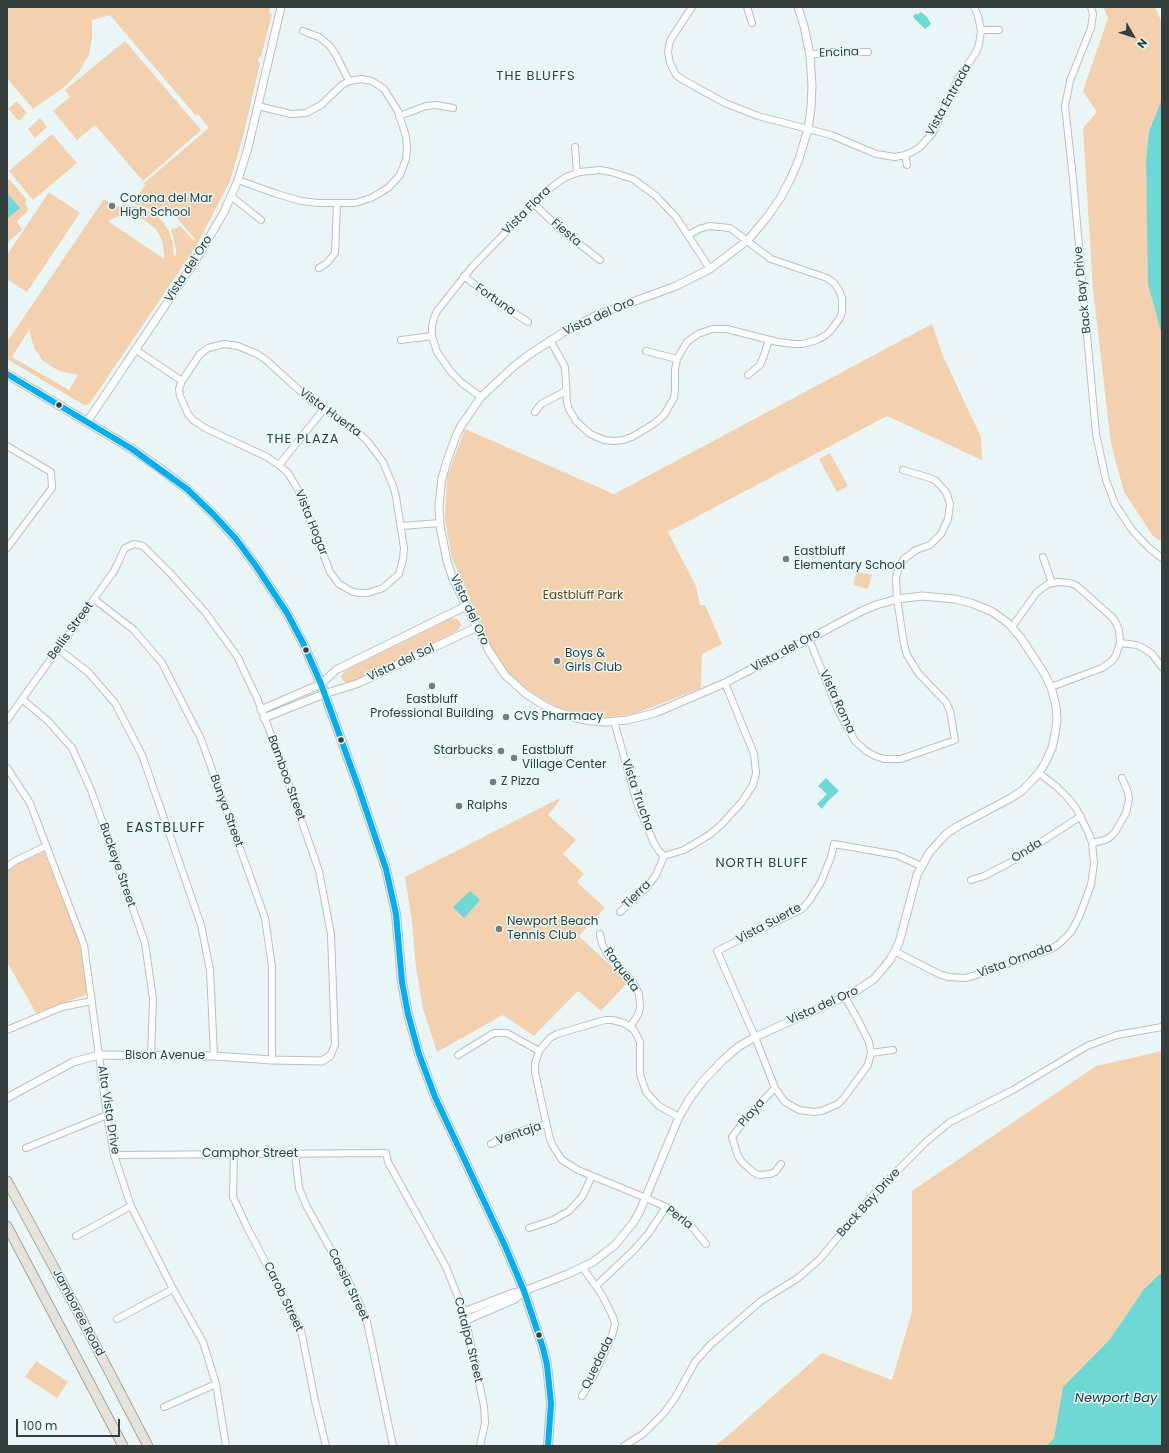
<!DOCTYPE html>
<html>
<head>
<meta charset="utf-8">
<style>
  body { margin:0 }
  #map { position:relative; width:1169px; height:1453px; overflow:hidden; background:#eaf6f5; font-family:Poppins,sans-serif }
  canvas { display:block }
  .frame { position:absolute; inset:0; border:8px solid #353d3d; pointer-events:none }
  .north { position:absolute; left:1113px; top:16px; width:40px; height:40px; -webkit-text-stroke:3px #e5fbf9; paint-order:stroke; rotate:129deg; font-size:11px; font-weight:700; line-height:16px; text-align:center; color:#353d3d }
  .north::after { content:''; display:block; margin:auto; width:14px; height:18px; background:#353d3d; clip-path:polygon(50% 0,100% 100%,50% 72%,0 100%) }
  .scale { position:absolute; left:16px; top:1419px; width:104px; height:18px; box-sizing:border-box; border:2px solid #353d3d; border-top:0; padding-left:5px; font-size:12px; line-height:14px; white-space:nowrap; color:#353d3d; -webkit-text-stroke:3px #e5fbf9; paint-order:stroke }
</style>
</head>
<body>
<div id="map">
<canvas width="1169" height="1453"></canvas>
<div class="frame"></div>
<div class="north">N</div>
<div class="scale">100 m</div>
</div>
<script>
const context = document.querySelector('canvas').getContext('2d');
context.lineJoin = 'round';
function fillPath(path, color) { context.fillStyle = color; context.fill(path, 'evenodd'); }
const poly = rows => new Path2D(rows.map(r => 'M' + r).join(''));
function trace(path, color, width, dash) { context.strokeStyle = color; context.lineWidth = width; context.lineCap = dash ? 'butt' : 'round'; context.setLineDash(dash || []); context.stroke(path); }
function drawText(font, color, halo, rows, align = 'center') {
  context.font = font + ' Poppins,sans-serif'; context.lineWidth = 3; context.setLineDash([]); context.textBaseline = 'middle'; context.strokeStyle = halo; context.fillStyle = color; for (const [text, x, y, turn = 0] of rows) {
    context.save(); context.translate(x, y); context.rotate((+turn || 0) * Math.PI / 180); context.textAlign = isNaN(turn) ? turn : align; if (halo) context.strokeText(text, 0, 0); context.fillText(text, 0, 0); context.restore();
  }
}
fillPath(poly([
  [7,7,270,7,269,13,272,14,261,57,259,57,258,62,260,63,244,133,230,181,197,245,90,403,87,405,84,405,7,359,7,342,104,199,113,205,112,208,124,205,135,206,147,210,156,215,163,222,169,231,173,243,174,256,176,255,176,249,171,230,180,226,194,241,195,239,172,212,170,214,163,205,157,214,145,207,133,204,145,185,144,183,209,128,198,114,196,116,110,15,92,20,92,38,89,55,79,72,63,88,33,109,7,78],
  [126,215,144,220,156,229,162,241,164,253,164,259,108,221,106,222,116,217],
  [29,330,34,348,43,361,59,371,78,375,69,390,12,357],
  [1103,7,1155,7,1162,23,1162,99,1149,131,1146,161,1148,234,1162,335,1162,542,1153,536,1124,492,1111,444,1093,290,1083,128,1097,112,1083,91,1108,18],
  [125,41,201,130,143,181,95,125,77,140,53,111,70,97,65,90],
  [17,101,27,113,19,121,8,109],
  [40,118,47,127,35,138,28,129],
  [52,134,77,163,33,200,9,171],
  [9,179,27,200,25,202,28,209,26,213,17,221,22,229,21,231,7,243,7,181],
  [49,192,80,213,27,292,7,279,7,255],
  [932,324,943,356,981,437,982,460,887,416,668,532,696,586,700,605,705,605,722,644,702,654,701,688,634,714,607,717,584,715,557,707,531,692,508,673,490,645,452,558,445,520,447,477,465,429,614,494],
  [830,453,848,486,837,492,819,459],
  [857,572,872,575,868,589,853,585],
  [451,618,457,619,460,622,461,626,457,631,352,683,347,684,342,680,341,676,345,671],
  [560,798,558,803,548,815,576,840,563,854,584,874,577,882,605,908,579,936,628,982,601,1011,578,991,534,1036,503,1015,437,1052,423,1009,416,967,412,922,405,877],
  [44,852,80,943,88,994,36,1013,7,962,7,871,17,863],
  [1162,1051,1162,1272,1144,1289,1110,1339,1063,1387,1054,1438,1046,1446,714,1446,725,1438,822,1353,892,1380,912,1312,912,1191,1096,1066],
  [36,1361,68,1382,57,1398,25,1377]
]), '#f3d1ae');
fillPath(poly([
  [921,12,927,17,931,24,925,29,916,20,915,20,913,16,916,13,917,15],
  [1162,99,1162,335,1148,284,1146,161,1149,131],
  [7,193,20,208,7,219],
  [826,778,839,791,827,802,822,809,817,804,827,794,818,786],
  [470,891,480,900,464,918,453,907],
  [1162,1272,1162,1446,1046,1446,1054,1438,1063,1387,1110,1339,1144,1289]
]), '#6dd8d4');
const minor = poly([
  [692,7,671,39,669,45,668,52,670,63,676,75,683,80,725,103,758,116,831,135,876,154,895,157,905,155,914,151,920,147,932,134,959,77,975,54,979,45,981,30,978,16,974,7],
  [747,7,752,23],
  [1091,7,1093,14,1091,28,1070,81,1065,106,1073,179,1096,434,1106,480,1115,504,1132,530,1149,548,1162,558],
  [981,30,999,30],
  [303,31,319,37,329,45,336,55,349,81],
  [810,55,826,52,868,52],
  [399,116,426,106,436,105,453,108],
  [575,147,577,173],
  [905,155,907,165],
  [238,180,277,194,301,201,318,203,355,203,371,198,388,188,400,175,406,159,407,148,406,137,398,111,384,89,372,81,362,79,349,81,342,85,321,105,306,113,291,114,258,106],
  [231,196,261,220],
  [534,204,560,229,600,260],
  [319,268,327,263,335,253,337,204],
  [464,276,494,300,528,322],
  [401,340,432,336],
  [550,340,565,367,567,403,569,409,576,421,590,434,604,440,613,441,623,440,632,437,655,423,664,415,674,398,675,389,675,370,677,359,687,342,698,334,712,329,727,329,778,342,795,344,803,344,817,340,826,335,831,330,840,318,842,312,842,298,839,290,834,283,827,278,771,259,730,228,709,226,699,229,689,235],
  [224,344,238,346,257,354,266,360,309,399,359,433,368,442,383,462,393,486,396,497,404,548,403,559,399,574,383,588,368,593,361,593,353,592,339,584,330,572,300,493,288,473,279,465,267,457,205,428,193,420,188,414,180,396,179,389,182,381,200,354,208,348,224,344],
  [136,350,182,381],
  [646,351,677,359],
  [748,375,760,365,763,358,769,340],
  [481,397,462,383,451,372,437,352,432,336,432,326,434,318,437,311,472,267,541,196,557,183,566,177,580,172,600,170,611,172,633,179,656,196,676,217,710,269],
  [535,412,541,404,566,391],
  [7,446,51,472,52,488,7,548],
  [279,465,324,409],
  [401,526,440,523],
  [1043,557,1052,583],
  [94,599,134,630,162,663,201,739,265,918,272,967,272,1060],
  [1012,627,1037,592,1048,584,1058,582,1070,583,1077,586,1113,618,1116,623,1119,630,1120,643,1116,655,1112,661,1102,668,1051,687],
  [809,639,838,710,855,741,866,751,875,756,884,759,901,759,955,740,950,711,946,702,919,674,907,655,904,644,897,599,896,578,898,570,904,559,916,550,930,545,941,534,948,519,950,504,946,492,936,481,930,478,903,470],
  [1120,643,1137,645,1145,649,1152,654,1162,667],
  [58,649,88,672,115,703,142,755,201,925,210,970,214,1056],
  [22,699,48,721,72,748,91,790,145,943,153,999,151,1056],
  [7,720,114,571,125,548,134,544,143,546,170,573,205,612,237,656,257,698,278,753,319,871,331,934,335,1045,330,1056],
  [614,721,637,803,654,843,659,851,664,856,684,850,709,835,722,824,741,803,753,785,756,773,754,754,725,683],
  [7,768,30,803,84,945,107,1115,114,1155,131,1206,173,1289,203,1342,216,1384,226,1446],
  [1092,843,1105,840,1110,837,1115,832,1126,813,1129,799,1128,792,1122,778],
  [7,867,15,861,46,846],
  [971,880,984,876,1009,863,1081,816],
  [620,912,647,887,656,875,664,856],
  [600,934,602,944,608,955,633,982,639,994,640,1007,638,1015,630,1027],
  [896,952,941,975,949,977,965,978,973,976,1051,949,1059,944,1071,932,1079,917,1091,885,1094,863,1092,843,1089,834,1076,808,1067,797,1057,787,1039,773],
  [845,997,858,1020,869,1042,871,1053,868,1065,843,1099,838,1104,822,1111,814,1112,799,1110,785,1102,775,1088,755,1037,717,951,802,909,809,901,821,882,831,857,834,844,897,855,921,866],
  [7,1030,62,1007,92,1001],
  [871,1053,893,1050],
  [458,1055,494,1033,507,1033,539,1051],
  [775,1088,748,1116,732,1137,738,1156,742,1162,753,1172,759,1175,770,1174,775,1172,781,1164],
  [679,1117,659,1106,646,1092,640,1074,640,1042,634,1030,624,1023,612,1020,605,1020,557,1034,550,1038,539,1051,535,1064,535,1072,543,1109,550,1139,553,1146,562,1160,578,1170,646,1198,666,1207,691,1226,706,1244],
  [491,1144,517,1132,546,1124],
  [26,1148,107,1115],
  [234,1153,233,1197,247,1227,301,1330,315,1401,326,1446],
  [295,1154,299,1188,307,1207,345,1275,358,1300,367,1322,393,1446],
  [114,1155,386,1153,388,1162,446,1267,464,1312,484,1406,485,1423,480,1446],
  [529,1228,553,1220,569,1211,582,1197,592,1176],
  [76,1236,131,1206],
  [596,1286,634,1250,648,1234,666,1207],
  [117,1319,173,1289],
  [582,1396,593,1377,612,1336,615,1324,613,1317,602,1295,583,1268],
  [164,1407,216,1384],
  [624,1446,643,1434,664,1413,675,1398,695,1362,710,1345,761,1301,798,1278,819,1260,873,1195,927,1141,950,1122,1013,1090,1087,1046,1117,1035,1162,1027]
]);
const tertiary = poly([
  [87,422,197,258,224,212,238,180,248,148,281,7],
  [261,710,321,684,336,670,466,606],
  [264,718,324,694,359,683,477,627],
  [7,1098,73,1062,99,1055,214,1056,272,1060,322,1061,330,1056],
  [464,1312,513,1293,524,1291,568,1274,593,1262,615,1245,633,1223,640,1211,679,1117,690,1098,703,1081,723,1060,738,1047,755,1037,853,993,874,979,890,960,899,943,917,875,929,853,946,834,958,826,1011,798,1023,790,1039,773,1046,761,1052,748,1055,734,1057,720,1056,706,1051,687,1044,673,1021,638,1008,623,991,611,971,603,955,599,922,596,897,599,876,605,862,611,725,683,655,713,627,720,606,722,591,721,576,718,550,709,526,694,505,675,489,651,453,579,447,561,440,526,439,505,442,478,447,461,456,436,461,426,481,397,513,367,530,354,564,332,597,315,676,286,710,269,748,240,768,216,781,197,791,178,799,159,808,129,811,108,812,86,810,55,804,26,798,7],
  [466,1320,515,1299,524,1291]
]);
const secondary = poly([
  [7,374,132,449,158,467,187,489,214,515,236,539,256,566,287,613,303,643,321,684,359,789,386,869,396,914,402,982,408,1014,419,1054,435,1097,505,1246,524,1291,543,1348,547,1365,551,1403,548,1446]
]);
const primary = poly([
  [7,1181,77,1310,148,1446],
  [7,1226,123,1446]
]);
trace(minor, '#b8c1c0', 8);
trace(tertiary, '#b8c1c0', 9);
trace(secondary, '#b8c1c0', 10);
trace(primary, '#a6a49a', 11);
trace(minor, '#fcfefe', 6);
trace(tertiary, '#fcfefe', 7);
trace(secondary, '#f0efec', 8);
trace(primary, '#e5e2dc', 9);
trace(poly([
  [7,374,132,449,187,489,214,515,236,539,256,566,287,613,303,643,321,684,359,789,386,869,396,914,402,982,408,1014,419,1054,435,1097,505,1246,524,1291,543,1348,547,1365,551,1403,548,1446]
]), '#00aff2', 6);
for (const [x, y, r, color] of [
  [112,206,4,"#747e7d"],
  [59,405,3.5,"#353d3d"],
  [786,559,4,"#747e7d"],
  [306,650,3.5,"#353d3d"],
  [557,661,4,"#747e7d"],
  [432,686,4,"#747e7d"],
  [506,717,4,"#747e7d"],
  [341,740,3.5,"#353d3d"],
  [501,751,4,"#747e7d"],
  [514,758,4,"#747e7d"],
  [493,782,4,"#747e7d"],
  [459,806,4,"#747e7d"],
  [499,929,4,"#747e7d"],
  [539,1335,3.5,"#353d3d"]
]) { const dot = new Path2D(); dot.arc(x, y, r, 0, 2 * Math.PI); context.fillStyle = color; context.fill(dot); trace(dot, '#e5fbf9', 1.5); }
drawText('12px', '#353d3d', '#e5fbf9', [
  ["Encina",839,53,-2],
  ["Vista Entrada",949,100,-61],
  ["Vista Flora",527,211,-45],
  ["Fiesta",566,233,40],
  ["Vista del Oro",189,269,-57],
  ["Back Bay Drive",1083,290,-96],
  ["Fortuna",495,300,35],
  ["Vista del Oro",599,317,-24],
  ["Vista Huerta",330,413,36],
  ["Vista Hogar",311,523,68],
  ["Vista del Oro",469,610,65],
  ["Bellis Street",71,631,-54],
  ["Vista del Oro",786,651,-28],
  ["Vista del Sol",401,663,-25],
  ["Vista Roma",837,702,65],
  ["Bamboo Street",286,778,70],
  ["Vista Trucha",637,795,71],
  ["Bunya Street",226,811,70],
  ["Onda",1027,851,-32],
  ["Buckeye Street",117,865,71],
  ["Tierra",637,895,-45],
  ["Vista Suerte",769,924,-28],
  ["Vista Ornada",1015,961,-20],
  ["Raqueta",621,970,54],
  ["Vista del Oro",823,1006,-24],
  ["Bison Avenue",165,1056],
  ["Alta Vista Drive",108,1110,81],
  ["Playa",752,1113,-49],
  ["Ventaja",519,1134,-19],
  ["Camphor Street",250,1154],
  ["Back Bay Drive",869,1203,-48],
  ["Perla",679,1218,37],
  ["Cassia Street",348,1285,64],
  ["Carob Street",283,1297,64],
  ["Jamboree Road",78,1313,62],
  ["Catalpa Street",468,1340,76],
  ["Quedada",598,1363,-64]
]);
drawText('12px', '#353d3d', '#e5fbf9', [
  ["Corona del Mar",120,199],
  ["High School",120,213],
  ["Eastbluff",794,552],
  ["Elementary School",794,566],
  ["Boys &",565,654],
  ["Girls Club",565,668],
  ["Eastbluff",432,700,"center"],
  ["Professional Building",432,714,"center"],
  ["CVS Pharmacy",514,717],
  ["Starbucks",493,751,"right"],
  ["Eastbluff",522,751],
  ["Village Center",522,765],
  ["Z Pizza",501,782],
  ["Ralphs",467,806],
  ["Newport Beach",507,922],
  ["Tennis Club",507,936]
], 'left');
drawText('12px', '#6f400c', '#e5fbf9', [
  ["Eastbluff Park",583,596]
]);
context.letterSpacing = '1px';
drawText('13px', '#353d3d', '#e5fbf9', [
  ["THE BLUFFS",536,77],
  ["THE PLAZA",303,440],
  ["NORTH BLUFF",762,864]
]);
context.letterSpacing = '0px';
drawText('italic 13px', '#203736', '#e5fbf9', [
  ["Newport Bay",1116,1399]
]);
context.letterSpacing = '1px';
drawText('14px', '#353d3d', '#e5fbf9', [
  ["EASTBLUFF",166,828]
]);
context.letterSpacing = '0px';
</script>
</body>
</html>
